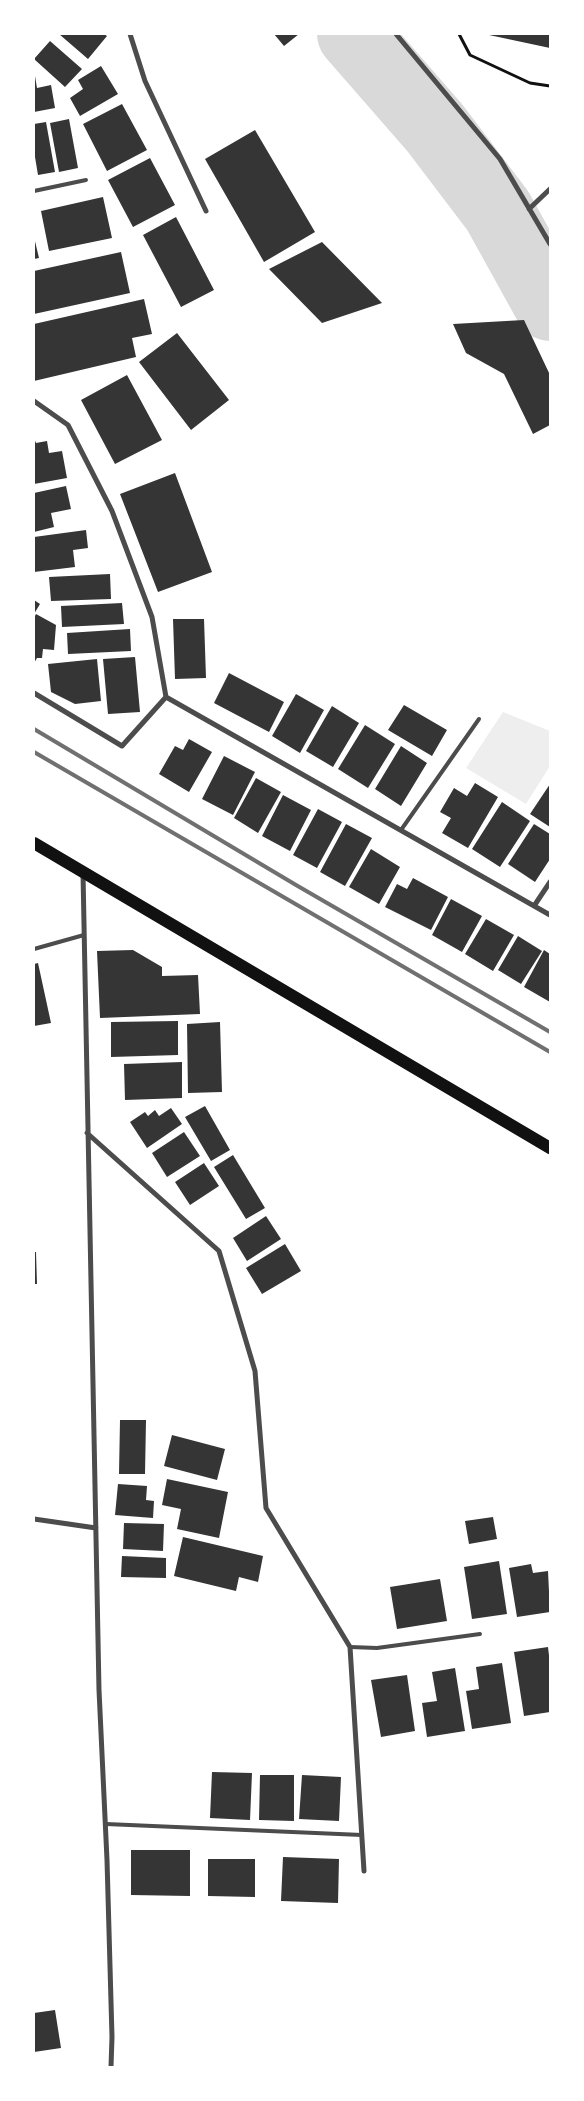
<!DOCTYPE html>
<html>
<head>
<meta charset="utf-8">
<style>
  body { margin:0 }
  #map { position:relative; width:584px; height:2101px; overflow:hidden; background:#fff; font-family:"Asap Condensed",sans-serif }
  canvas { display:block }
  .frame { position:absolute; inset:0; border:35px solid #fff; pointer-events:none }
</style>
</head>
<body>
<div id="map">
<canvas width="584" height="2101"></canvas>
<div class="frame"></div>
</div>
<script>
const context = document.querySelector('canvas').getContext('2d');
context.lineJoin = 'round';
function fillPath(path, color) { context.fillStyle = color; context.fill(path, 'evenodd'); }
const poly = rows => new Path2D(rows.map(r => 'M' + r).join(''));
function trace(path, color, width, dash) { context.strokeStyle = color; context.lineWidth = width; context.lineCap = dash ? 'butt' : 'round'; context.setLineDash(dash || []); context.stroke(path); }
fillPath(poly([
  [503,712,550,731,550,766,526,804,466,768]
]), '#eee');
trace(poly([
  [353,34,435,128,498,211,550,305]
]), '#d9d9d9', 72);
fillPath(poly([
  [59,34,104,34,107,36,88,59],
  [274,34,299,34,284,46],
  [489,34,550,34,550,48,489,35],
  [50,41,82,69,65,87,34,59],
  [101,66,118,94,80,116,70,98,83,89,78,80],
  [34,76,35,76,37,88,51,85,55,108,34,112],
  [122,104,147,150,107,171,83,124],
  [69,119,78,168,59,172,50,123],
  [46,122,55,172,38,175,34,151,34,124],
  [255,130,315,232,264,262,205,159],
  [150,158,175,205,133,227,108,180],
  [103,197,112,238,49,251,41,211],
  [176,217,214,290,181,307,143,235],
  [34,237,39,258,34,259],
  [322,242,382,303,322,323,269,269],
  [121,252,130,293,34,314,34,271],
  [144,299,152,334,132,338,136,357,34,381,34,324],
  [524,320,550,375,550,425,533,434,504,374,466,353,453,324],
  [177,333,229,400,191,430,139,362],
  [127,375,162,440,115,464,81,400],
  [34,438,36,443,47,441,49,453,62,451,67,478,34,484],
  [175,473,212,572,158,592,120,494],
  [66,486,71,509,51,513,54,527,34,532,34,493],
  [86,530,88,548,73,550,75,567,34,572,34,537],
  [110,574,111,599,51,601,49,577],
  [34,600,40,604,34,614],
  [122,603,124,624,62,627,61,606],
  [36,614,56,625,54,650,43,649,42,658,37,658,34,663,34,618],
  [173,619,204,619,206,678,175,679],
  [130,629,131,651,68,654,67,633],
  [135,657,140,712,108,714,103,659],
  [97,659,101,701,75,704,51,692,48,664],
  [229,673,284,702,269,732,214,703],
  [296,694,324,710,300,753,272,736],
  [404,705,447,730,432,756,388,730],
  [332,706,359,723,333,767,306,751],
  [365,725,395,744,368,788,338,769],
  [189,739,212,752,189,792,159,774,175,746,183,750],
  [401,746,427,763,401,806,375,789],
  [224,756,255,772,233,815,202,799],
  [256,778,281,792,258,833,234,818],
  [475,783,498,797,468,848,442,833,451,818,440,812,454,788,467,796],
  [550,784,550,827,530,814],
  [283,795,311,810,290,851,262,836],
  [502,802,530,821,500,867,472,849],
  [318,809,342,822,317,868,293,855],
  [346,824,372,838,345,886,320,872],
  [534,824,550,834,550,859,535,882,508,864],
  [371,849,400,867,379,904,349,887],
  [413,878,448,897,431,930,385,907,397,884,407,889],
  [451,899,482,916,462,952,432,935],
  [486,919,514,935,493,971,465,954],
  [518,936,542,951,521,984,498,970],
  [133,950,162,967,162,976,198,975,200,1014,100,1018,97,951],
  [544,950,550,954,550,1002,524,987],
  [38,963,51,1023,34,1026,34,964],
  [178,1021,178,1055,111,1057,111,1022],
  [220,1022,222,1092,188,1093,187,1024],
  [182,1062,182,1098,125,1100,124,1064],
  [205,1106,230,1150,211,1161,185,1117],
  [171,1108,182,1124,147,1148,130,1122,145,1112,148,1116,155,1110,159,1116],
  [184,1132,200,1156,167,1177,152,1153],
  [233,1155,265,1208,246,1219,214,1167],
  [204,1163,219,1186,190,1205,175,1182],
  [266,1216,281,1239,247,1261,233,1238],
  [285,1244,301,1271,262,1294,246,1268],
  [34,1252,36,1252,37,1284,34,1284],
  [120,1420,146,1420,145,1474,119,1474],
  [172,1435,225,1449,217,1480,164,1466],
  [167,1479,228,1492,219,1538,177,1529,181,1509,162,1505],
  [118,1484,147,1486,146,1500,154,1501,153,1518,115,1515],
  [493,1517,497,1539,469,1544,465,1521],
  [124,1523,164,1524,163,1551,123,1549],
  [183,1537,263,1556,258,1582,239,1577,236,1591,174,1576],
  [122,1556,166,1558,166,1578,121,1577],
  [499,1561,507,1614,472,1619,464,1567],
  [531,1564,533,1573,548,1571,550,1612,517,1617,509,1568],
  [440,1579,447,1621,397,1629,390,1587],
  [548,1647,550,1664,550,1712,524,1716,514,1652],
  [502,1663,511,1723,472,1729,466,1691,479,1689,476,1667],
  [455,1668,465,1731,427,1737,422,1703,437,1701,432,1672],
  [407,1675,415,1731,381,1737,371,1680],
  [212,1772,252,1773,250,1820,210,1818],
  [260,1775,294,1775,294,1821,259,1820],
  [302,1775,341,1777,339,1821,299,1819],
  [131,1850,190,1850,190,1896,131,1895],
  [283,1857,339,1859,338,1903,281,1901],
  [208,1859,255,1859,255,1897,208,1896],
  [55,2010,61,2048,34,2052,34,2013]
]), '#353535');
trace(poly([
  [459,34,470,55,530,83,550,86]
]), '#111', 3);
trace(poly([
  [34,191,86,180],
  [401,830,479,719],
  [34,949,84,935],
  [350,1647,377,1648,480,1634],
  [106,1824,362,1835]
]), '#4c4c4c', 4);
trace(poly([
  [130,34,145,81,206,211],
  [396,34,500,159,550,244],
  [529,209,550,189],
  [34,401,68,425,112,511,152,617,166,697,122,746,34,693],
  [166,697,550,915],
  [83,873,99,1690,107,1860,112,2037,111,2067],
  [534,906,550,882],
  [87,1133,219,1251,255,1371,266,1508,350,1647,364,1871],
  [34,1519,96,1528]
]), '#4c4c4c', 5);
trace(poly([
  [34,843,550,1148]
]), '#111', 12);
trace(poly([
  [34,729,296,885,550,1032],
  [34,752,550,1052]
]), '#707070', 4);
</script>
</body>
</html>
